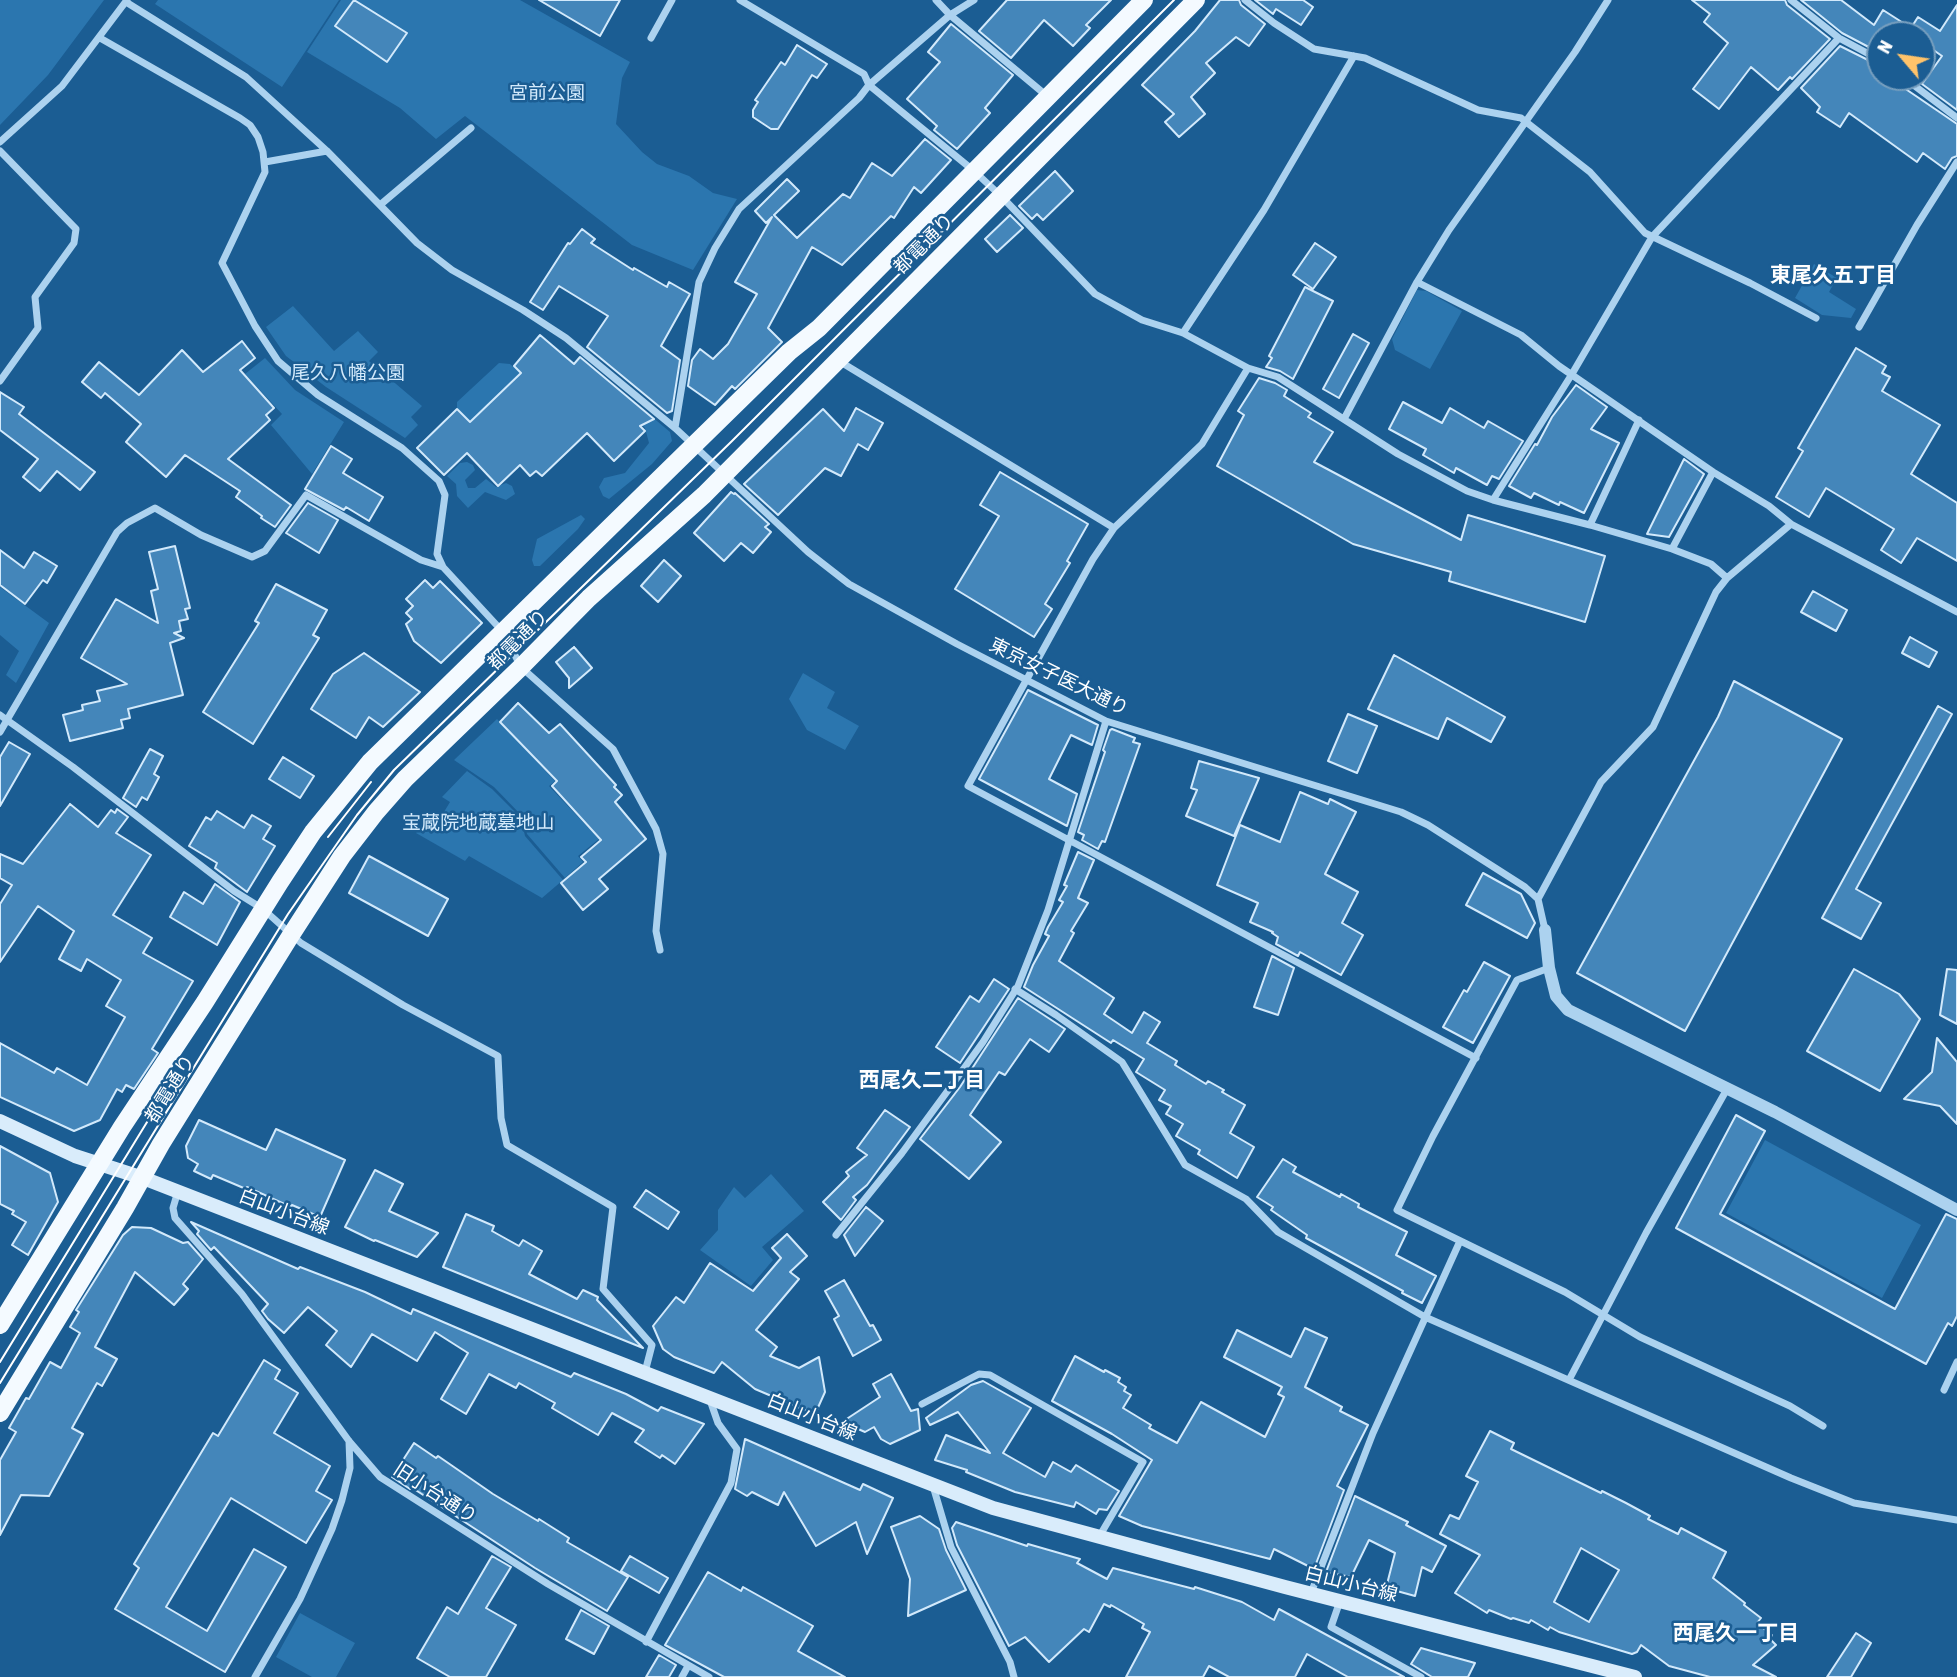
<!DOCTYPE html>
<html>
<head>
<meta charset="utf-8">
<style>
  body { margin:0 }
  #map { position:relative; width:1957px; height:1677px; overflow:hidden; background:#1b5d93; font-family:"Asap Condensed",sans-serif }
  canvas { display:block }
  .north { position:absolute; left:1866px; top:21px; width:70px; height:70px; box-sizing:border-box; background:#1b5d93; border:2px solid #769ebe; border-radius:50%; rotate:299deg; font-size:19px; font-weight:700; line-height:28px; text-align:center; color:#fff }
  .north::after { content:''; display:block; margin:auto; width:24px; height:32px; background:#ffc36a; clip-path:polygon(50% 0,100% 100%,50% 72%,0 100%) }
</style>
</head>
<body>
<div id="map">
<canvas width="1957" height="1677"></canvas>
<div class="north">N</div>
</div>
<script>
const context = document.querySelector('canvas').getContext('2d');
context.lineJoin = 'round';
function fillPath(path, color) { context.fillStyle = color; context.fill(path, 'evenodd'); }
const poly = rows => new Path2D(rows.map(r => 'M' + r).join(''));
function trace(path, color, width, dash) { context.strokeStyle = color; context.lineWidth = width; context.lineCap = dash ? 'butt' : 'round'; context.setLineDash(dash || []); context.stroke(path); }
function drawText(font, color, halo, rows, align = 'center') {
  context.font = font + ' "Asap Condensed","Noto Sans JP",sans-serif'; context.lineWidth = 5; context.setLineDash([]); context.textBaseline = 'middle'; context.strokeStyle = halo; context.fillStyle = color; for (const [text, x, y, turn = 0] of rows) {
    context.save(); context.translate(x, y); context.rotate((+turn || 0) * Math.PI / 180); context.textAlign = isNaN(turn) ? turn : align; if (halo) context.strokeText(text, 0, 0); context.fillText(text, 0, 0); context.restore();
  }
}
fillPath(poly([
  [0,0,104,0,48,75,0,125],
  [158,0,339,0,282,87,155,4],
  [341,0,520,0,630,62,622,78,616,124,642,152,657,164,689,176,713,193,737,199,693,270,632,245,465,116,436,139,400,108,307,52],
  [1814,264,1837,278,1829,292,1856,309,1851,318,1822,315,1795,298],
  [1417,290,1426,291,1462,311,1430,369,1395,350,1392,339],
  [293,306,334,351,358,331,378,352,369,361,422,406,411,417,418,425,405,438,326,387,286,356,266,327],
  [265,358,295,390,344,422,312,474,271,425,282,414,245,374],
  [499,363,510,364,545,394,506,387,482,411,512,443,468,421,457,408,457,402],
  [631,405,638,405,670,432,672,441,652,464,609,499,603,496,599,487,604,478,625,473,649,443,645,428,628,410],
  [467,462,473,465,475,470,465,480,468,488,475,488,486,479,496,487,506,483,512,486,515,494,506,500,485,492,468,508,457,496,456,484,447,476,460,463],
  [581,515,585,519,578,529,540,566,534,566,532,560,537,539],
  [0,587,49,623,16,683,6,675,19,651,0,635],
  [803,673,835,692,827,708,859,726,845,750,807,730,789,699],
  [497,719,555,781,549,786,599,839,578,856,583,862,565,878,527,834,523,817,494,787,454,760],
  [467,771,492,789,521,818,525,836,563,880,542,898,469,856,465,861,416,833,426,821,435,827,450,802,442,797],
  [1765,1140,1921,1225,1882,1298,1726,1213],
  [771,1174,804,1211,762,1247,773,1260,751,1286,700,1250,718,1230,718,1210,734,1187,745,1198],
  [300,1613,355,1643,336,1677,312,1677,276,1657]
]), '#2b76af');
const building = poly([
  [354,0,407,33,387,62,335,26,354,0],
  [539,0,620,0,600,36,539,0],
  [1007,0,1111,0,1086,25,1090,28,1073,46,1044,20,1011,58,979,31,1007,0],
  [1220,0,1239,0,1241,5,1265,24,1249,46,1236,37,1206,63,1215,73,1191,97,1205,114,1179,137,1165,122,1174,114,1142,85,1195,31,1220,0],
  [1255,0,1303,0,1313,7,1301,25,1276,9,1273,14,1255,0],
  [1692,0,1785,0,1787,5,1830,39,1792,79,1790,77,1778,90,1751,67,1719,109,1693,89,1728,43,1704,22,1710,14,1692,0],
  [1801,0,1841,0,1874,25,1883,10,1911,28,1918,17,1940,31,1957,5,1957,110,1922,84,1942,56,1922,42,1922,35,1880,35,1880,53,1842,33,1801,0],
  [951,24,1013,75,985,108,990,113,957,149,934,130,937,126,907,99,940,62,928,52,951,24],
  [797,45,827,64,817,78,812,75,778,129,771,129,753,117,753,110,758,102,755,100,781,62,785,65,797,45],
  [1840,46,1880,66,1880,77,1888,77,1957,124,1957,156,1952,158,1945,169,1923,153,1917,162,1849,113,1840,127,1817,112,1820,107,1801,88,1840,46],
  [925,139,951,160,921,193,914,187,894,218,891,216,842,265,812,247,768,328,782,342,735,389,732,386,715,405,688,386,692,360,700,349,713,359,728,344,757,294,735,282,772,217,766,223,755,211,787,179,799,191,774,215,797,238,843,194,850,198,872,163,892,176,925,139],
  [1055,171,1073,191,1043,220,1037,214,1032,219,1019,206,1055,171],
  [1010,215,1023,228,997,252,985,239,1010,215],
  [582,229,595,239,591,243,633,270,634,268,667,287,669,282,690,294,661,346,680,360,672,411,667,413,587,347,608,316,559,286,543,310,530,302,568,243,570,244,582,229],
  [1315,243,1336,257,1313,289,1293,275,1315,243],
  [1305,287,1333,301,1293,379,1280,371,1266,367,1272,358,1269,356,1305,287],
  [1353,334,1369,343,1339,398,1323,389,1353,334],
  [540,335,574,364,580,357,654,419,640,426,645,431,614,461,587,433,542,476,536,471,530,476,520,465,498,486,467,453,444,475,417,448,457,409,470,422,521,373,514,366,540,335],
  [242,341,255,358,240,370,274,408,266,415,270,420,228,459,291,505,275,527,261,518,262,516,236,497,240,491,185,455,166,477,126,442,141,424,105,393,101,398,82,382,99,362,139,395,182,350,203,372,242,341],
  [1856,348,1886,366,1882,373,1890,377,1882,391,1940,425,1911,474,1957,503,1957,561,1917,538,1901,563,1881,550,1894,529,1826,488,1809,517,1776,497,1803,451,1798,448,1856,348],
  [1259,378,1275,383,1287,390,1284,396,1311,413,1308,417,1333,432,1314,462,1461,540,1468,515,1605,556,1585,622,1449,581,1451,572,1353,544,1217,466,1244,415,1238,411,1259,378],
  [1576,385,1607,407,1591,429,1619,443,1584,513,1560,502,1559,505,1534,493,1531,498,1509,486,1535,444,1537,445,1552,417,1576,385],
  [0,392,24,407,19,414,95,472,80,490,57,471,40,491,23,477,38,459,0,430,0,392],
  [1403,402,1442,423,1450,408,1484,428,1488,421,1523,441,1499,479,1492,476,1487,485,1456,468,1454,473,1423,455,1426,449,1389,429,1403,402],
  [856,408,883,423,868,450,858,444,841,476,825,468,778,515,744,484,823,409,844,431,856,408],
  [331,446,352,459,343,473,383,497,369,521,346,507,344,510,305,489,331,446],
  [1684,459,1704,474,1669,537,1647,534,1684,459],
  [1000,472,1088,524,1067,561,1070,563,1045,604,1052,609,1034,637,955,589,999,516,980,505,1000,472],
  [731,492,734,494,735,493,769,524,765,527,771,532,753,553,741,543,724,561,694,533,731,492],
  [308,503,338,520,319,553,286,533,308,503],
  [175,546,190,608,185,609,188,619,179,621,181,631,174,633,184,638,170,643,183,695,128,709,130,718,121,720,123,728,70,741,63,715,83,710,82,705,100,701,97,691,127,684,81,658,116,599,158,623,151,591,158,589,149,552,175,546],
  [0,550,24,568,34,552,57,566,47,583,43,580,25,604,0,585,0,550],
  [664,560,681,576,658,602,641,586,664,560],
  [425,580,433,588,440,581,482,623,441,663,414,641,406,624,412,619,406,613,413,606,406,599,425,580],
  [276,584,327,610,313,635,319,638,253,744,203,712,259,623,255,621,276,584],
  [1813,591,1847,610,1836,631,1801,612,1813,591],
  [1910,637,1937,652,1929,667,1902,653,1910,637],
  [574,647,592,668,569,688,569,678,556,662,574,647],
  [364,653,420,692,383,727,369,717,356,738,311,709,333,674,364,653],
  [1394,655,1505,717,1491,742,1447,718,1438,739,1368,709,1394,655],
  [1734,681,1842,739,1685,1031,1577,973,1718,717,1734,681],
  [1028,690,1098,725,1092,745,1071,735,1049,779,1077,794,1067,826,979,779,1028,690],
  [518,703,549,733,560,724,616,785,614,787,622,795,615,802,646,839,599,879,608,889,583,910,561,883,586,862,581,857,601,840,552,786,557,781,500,722,518,703],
  [1938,706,1952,714,1856,889,1881,903,1861,939,1822,918,1938,706],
  [1348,714,1377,726,1357,773,1328,761,1348,714],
  [1112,729,1135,738,1133,742,1140,744,1105,842,1102,841,1098,849,1082,840,1084,835,1078,832,1105,752,1103,750,1110,730,1112,729],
  [9,742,30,754,0,806,0,757,9,742],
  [150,749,163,756,154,774,159,777,147,800,142,797,136,807,123,798,150,749],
  [283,757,314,776,300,798,269,779,283,757],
  [1199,761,1259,778,1234,836,1186,816,1197,790,1191,788,1199,761],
  [1300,792,1328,804,1330,799,1356,812,1325,874,1358,892,1342,923,1363,935,1341,975,1300,952,1298,956,1276,944,1278,937,1272,933,1273,932,1250,922,1258,903,1217,885,1240,825,1280,842,1300,792],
  [70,804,98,827,111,810,115,813,117,809,128,817,116,833,151,855,113,915,152,938,143,953,193,981,152,1049,158,1053,134,1089,126,1085,122,1092,117,1089,100,1120,74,1131,0,1097,0,1043,54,1073,57,1068,87,1085,125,1017,106,1006,121,980,87,959,81,971,59,959,74,931,38,906,0,962,0,904,12,885,0,878,0,854,23,864,70,804],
  [217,811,244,828,252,815,271,826,263,839,275,846,247,892,215,868,217,863,189,846,206,817,211,820,217,811],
  [1078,852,1094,860,1078,898,1088,903,1071,931,1074,933,1059,961,1114,998,1104,1014,1132,1033,1144,1012,1160,1022,1147,1043,1177,1061,1175,1065,1206,1084,1208,1081,1224,1090,1222,1092,1245,1105,1230,1133,1254,1147,1237,1178,1198,1154,1200,1150,1176,1136,1183,1124,1166,1114,1171,1106,1159,1100,1165,1090,1136,1072,1144,1059,1113,1040,1111,1043,1024,987,1033,965,1049,936,1045,934,1048,927,1063,902,1059,900,1067,886,1064,885,1078,852],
  [369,856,448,899,428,936,349,893,369,856],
  [1483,873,1521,894,1535,923,1527,938,1466,905,1483,873],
  [215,884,240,902,217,945,170,917,184,892,203,904,215,884],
  [1272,956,1294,968,1278,1015,1254,1007,1272,956],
  [1484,962,1510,976,1473,1043,1443,1027,1464,990,1467,992,1484,962],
  [1854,969,1899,994,1920,1019,1880,1091,1807,1051,1854,969],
  [1947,969,1957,970,1957,1024,1940,1015,1947,969],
  [994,979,1009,989,960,1063,936,1047,970,996,979,1002,994,979],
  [1018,998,1065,1029,1049,1052,1030,1039,1005,1075,999,1072,970,1115,1001,1142,969,1179,920,1139,960,1087,1018,998],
  [1937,1038,1957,1062,1957,1124,1940,1106,1904,1099,1932,1072,1937,1038],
  [885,1110,910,1127,867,1185,853,1197,856,1200,841,1220,823,1202,849,1176,846,1172,867,1155,857,1148,885,1110],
  [1736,1115,1765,1131,1720,1214,1895,1309,1946,1214,1957,1219,1957,1316,1952,1326,1948,1323,1926,1364,1676,1228,1736,1115],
  [199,1120,266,1150,276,1129,345,1160,320,1217,292,1205,291,1207,247,1187,246,1189,213,1175,211,1179,194,1171,198,1164,188,1158,186,1146,199,1120],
  [0,1146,50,1173,58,1202,28,1255,12,1245,26,1222,12,1214,14,1211,0,1204,0,1146],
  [1283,1159,1296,1167,1293,1172,1340,1197,1341,1194,1359,1204,1358,1207,1407,1232,1396,1255,1436,1276,1422,1303,1402,1293,1403,1291,1306,1238,1307,1235,1271,1210,1273,1207,1257,1197,1283,1159],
  [375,1170,403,1184,389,1211,438,1233,417,1257,375,1240,374,1241,345,1227,375,1170],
  [646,1190,679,1212,668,1229,634,1207,646,1190],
  [866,1207,883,1221,855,1256,844,1235,866,1207],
  [466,1214,494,1226,492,1231,519,1246,523,1240,542,1251,529,1274,577,1299,583,1290,598,1297,597,1300,643,1348,443,1267,466,1214],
  [191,1222,298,1269,300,1267,365,1292,411,1314,413,1309,571,1377,574,1373,626,1394,658,1411,661,1407,704,1424,675,1464,662,1455,660,1458,635,1442,644,1430,612,1413,598,1435,552,1408,555,1403,519,1383,516,1388,489,1374,466,1414,441,1399,468,1353,435,1332,417,1361,372,1334,351,1367,326,1345,337,1331,308,1307,284,1333,268,1319,262,1311,268,1304,214,1247,211,1250,197,1234,199,1231,191,1222],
  [132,1227,151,1228,183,1243,188,1242,203,1259,183,1284,188,1289,174,1305,135,1272,95,1347,117,1359,102,1386,97,1383,72,1428,83,1434,49,1496,21,1495,0,1535,0,1460,16,1432,9,1428,26,1398,29,1399,50,1362,61,1368,80,1333,70,1327,79,1312,76,1310,123,1235,132,1227],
  [787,1234,807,1256,790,1272,799,1279,756,1330,777,1347,770,1356,799,1368,819,1357,825,1392,816,1412,809,1412,755,1389,722,1362,714,1373,674,1357,663,1349,653,1326,676,1297,684,1303,710,1263,753,1291,781,1258,772,1248,787,1234],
  [844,1280,870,1326,873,1325,881,1340,853,1356,834,1319,839,1316,825,1291,844,1280],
  [1305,1328,1327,1338,1305,1387,1342,1407,1340,1411,1368,1425,1337,1486,1344,1490,1314,1569,1274,1549,1270,1559,1142,1526,1119,1516,1152,1460,1112,1434,1052,1401,1075,1356,1104,1372,1105,1370,1120,1378,1118,1382,1126,1387,1124,1391,1131,1395,1123,1408,1151,1425,1149,1428,1177,1443,1201,1402,1265,1437,1284,1397,1278,1394,1282,1387,1224,1357,1237,1330,1291,1357,1305,1328],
  [264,1360,280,1370,275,1379,298,1393,274,1433,330,1466,316,1491,332,1500,306,1543,231,1498,166,1607,207,1631,254,1549,286,1567,225,1672,115,1609,139,1568,134,1564,213,1433,218,1436,264,1360],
  [891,1374,911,1411,918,1409,920,1430,890,1444,881,1439,874,1427,865,1432,842,1422,880,1397,873,1384,891,1374],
  [983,1381,1031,1408,1003,1453,1045,1477,1053,1462,1071,1472,1076,1465,1119,1491,1107,1510,1099,1509,1096,1514,1076,1502,1074,1507,1015,1492,966,1472,967,1470,935,1460,946,1435,990,1453,958,1412,930,1425,926,1418,971,1385,983,1381],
  [1490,1431,1514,1443,1511,1449,1601,1493,1602,1491,1626,1503,1650,1516,1648,1519,1678,1534,1681,1528,1726,1552,1713,1578,1745,1603,1744,1605,1761,1618,1757,1623,1772,1635,1770,1639,1776,1645,1753,1665,1776,1677,1710,1677,1669,1666,1641,1645,1637,1652,1632,1654,1559,1632,1550,1627,1548,1630,1531,1620,1529,1623,1513,1618,1511,1619,1489,1610,1487,1613,1455,1593,1480,1555,1440,1534,1450,1515,1459,1519,1478,1482,1466,1476,1490,1431],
  [1581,1548,1619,1570,1589,1622,1554,1602,1581,1548],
  [745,1439,860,1490,863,1484,893,1498,867,1554,856,1522,816,1546,784,1492,778,1505,752,1492,747,1496,735,1489,745,1439],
  [414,1443,436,1458,438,1456,493,1494,538,1521,539,1519,569,1538,567,1542,628,1577,607,1611,535,1568,411,1487,410,1489,392,1477,414,1443],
  [1355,1496,1408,1522,1406,1525,1446,1546,1432,1572,1422,1567,1415,1596,1386,1588,1395,1553,1369,1540,1351,1577,1326,1572,1355,1496],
  [920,1516,939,1529,946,1550,966,1590,908,1616,910,1579,891,1527,920,1516],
  [956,1522,1027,1546,1028,1544,1080,1559,1077,1563,1107,1579,1113,1568,1194,1589,1195,1587,1242,1602,1274,1620,1279,1609,1404,1677,1348,1677,1307,1654,1295,1677,1229,1677,1209,1666,1203,1677,1126,1677,1150,1632,1142,1628,1144,1624,1111,1605,1110,1607,1104,1604,1089,1632,1084,1629,1049,1662,1025,1637,1009,1646,957,1545,952,1528,956,1522],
  [492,1556,511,1567,486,1608,516,1625,486,1677,450,1677,417,1658,447,1607,458,1614,492,1556],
  [630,1556,668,1578,659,1593,621,1571,630,1556],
  [708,1572,741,1591,743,1587,813,1626,798,1651,845,1677,724,1677,665,1645,708,1572],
  [581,1610,609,1626,594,1654,566,1639,581,1610],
  [1856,1633,1871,1643,1851,1677,1827,1677,1856,1633],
  [1421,1648,1435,1652,1475,1663,1468,1677,1432,1677,1411,1664,1421,1648],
  [659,1655,676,1665,669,1677,646,1677,659,1655]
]);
fillPath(building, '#4486ba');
trace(building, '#d2e9fb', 2);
trace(poly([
  [740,0,864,74,869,85,974,171,1002,197,1095,294,1142,320,1183,333,1248,368,1278,377,1398,454,1467,491,1493,500,1590,525,1672,549,1711,564,1727,578],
  [936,0,950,15,1047,96],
  [974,0,950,15,869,85,859,98,739,209,715,248,699,282,675,428,808,552,849,584,957,644,1106,721,1401,812,1428,825,1525,887,1538,899,1545,930],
  [1245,0,1274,23,1314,49,1365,58,1478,110,1521,118,1590,172,1645,233,1750,283,1816,318],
  [1791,0,1839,38,1880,60],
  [126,2,246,77,327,151,417,243,452,270,523,310,566,338,675,428],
  [100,38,240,118,250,125,258,137,263,152,265,172,222,263,255,326,278,361,318,395,402,448,439,481,445,495,437,554,443,567,503,632,521,667,613,749,656,829,663,854,656,931,660,950],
  [651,38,672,0],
  [1903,77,1957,118],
  [0,142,62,86,127,0],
  [0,151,76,229,74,243,35,297,38,328,0,381],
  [265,162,327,151],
  [380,205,471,128],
  [1417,282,1521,335,1559,366,1713,472,1769,506,1791,524],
  [1859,327,1917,225,1957,162],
  [1183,333,1264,210,1354,56],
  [839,361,1114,528],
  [1248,368,1202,444,1114,528,1093,559,968,786,1476,1058],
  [1344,419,1417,282,1449,230,1575,52,1608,0],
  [1493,500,1572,374,1652,237,1839,38],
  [1590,525,1639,420],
  [1672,549,1713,472],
  [0,715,73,767,234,891,263,909,301,943,403,1005,498,1056,501,1118,507,1145,613,1207,603,1289,652,1345,645,1372],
  [0,732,117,532,127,523,155,508,201,535,252,557,265,551,306,495,421,560,443,567],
  [1538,899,1601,782,1653,727,1716,592,1727,578,1791,524,1957,612],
  [1549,968,1517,980,1433,1136,1397,1210,1565,1292,1640,1337,1790,1406,1823,1426],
  [1015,989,1056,1015,1122,1062,1185,1165,1246,1199,1278,1232,1425,1317,1791,1478,1854,1503,1957,1520],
  [178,1191,173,1208,175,1218,242,1294,349,1441,380,1477,548,1584,709,1677],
  [836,1235,902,1153,949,1089,983,1042,1018,986,1048,910,1106,721],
  [1569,1380,1646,1233,1727,1089],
  [1944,1390,1957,1362],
  [922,1404,979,1374,990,1375,1143,1462,1099,1537],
  [933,1486,951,1547,1010,1662,1014,1677],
  [1311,1593,1373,1433,1460,1241],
  [1340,1601,1331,1627,1421,1677],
  [646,1642,731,1483,737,1449,718,1423,710,1400],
  [255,1677,300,1599,332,1529,342,1500,350,1468,349,1441],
  [682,1677,688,1666]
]), '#acd2ef', 7);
trace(poly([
  [1545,930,1549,968,1556,996,1568,1010,1775,1112,1957,1210]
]), '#acd2ef', 12);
trace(poly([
  [0,1121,75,1156,143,1178,993,1508,1285,1587,1635,1677]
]), '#d9ecfb', 14);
trace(poly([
  [0,1325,122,1127,205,1002,280,882,313,832,370,762,789,352,819,328,1144,0],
  [0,1413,125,1208,161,1144,291,935,342,856,376,812,405,779,521,667,589,598,704,495,1196,0]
]), '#f4faff', 18);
trace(poly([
  [328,837,371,782],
  [0,1362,163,1096],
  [0,1383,288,914,357,815,394,770,732,441,1174,0]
]), '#fff', 2);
drawText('19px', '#d2e9fb', '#1b5d93', [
  ["宮前公園",547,93],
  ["尾久八幡公園",348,373],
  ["宝蔵院地蔵墓地山",478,823]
]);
drawText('19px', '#fff', '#1b5d93', [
  ["都電通り",924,244,-45],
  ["都電通り",518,640,-45],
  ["東京女子医大通り",1059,677,26],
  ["都電通り",170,1089,-58],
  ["白山小台線",284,1212,21],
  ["白山小台線",812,1417,22],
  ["旧小台通り",435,1493,33],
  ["白山小台線",1351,1584,14]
]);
drawText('bold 21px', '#fff', '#1b5d93', [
  ["東尾久五丁目",1833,275],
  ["西尾久二丁目",922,1080],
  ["西尾久一丁目",1736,1633]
]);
</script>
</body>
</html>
